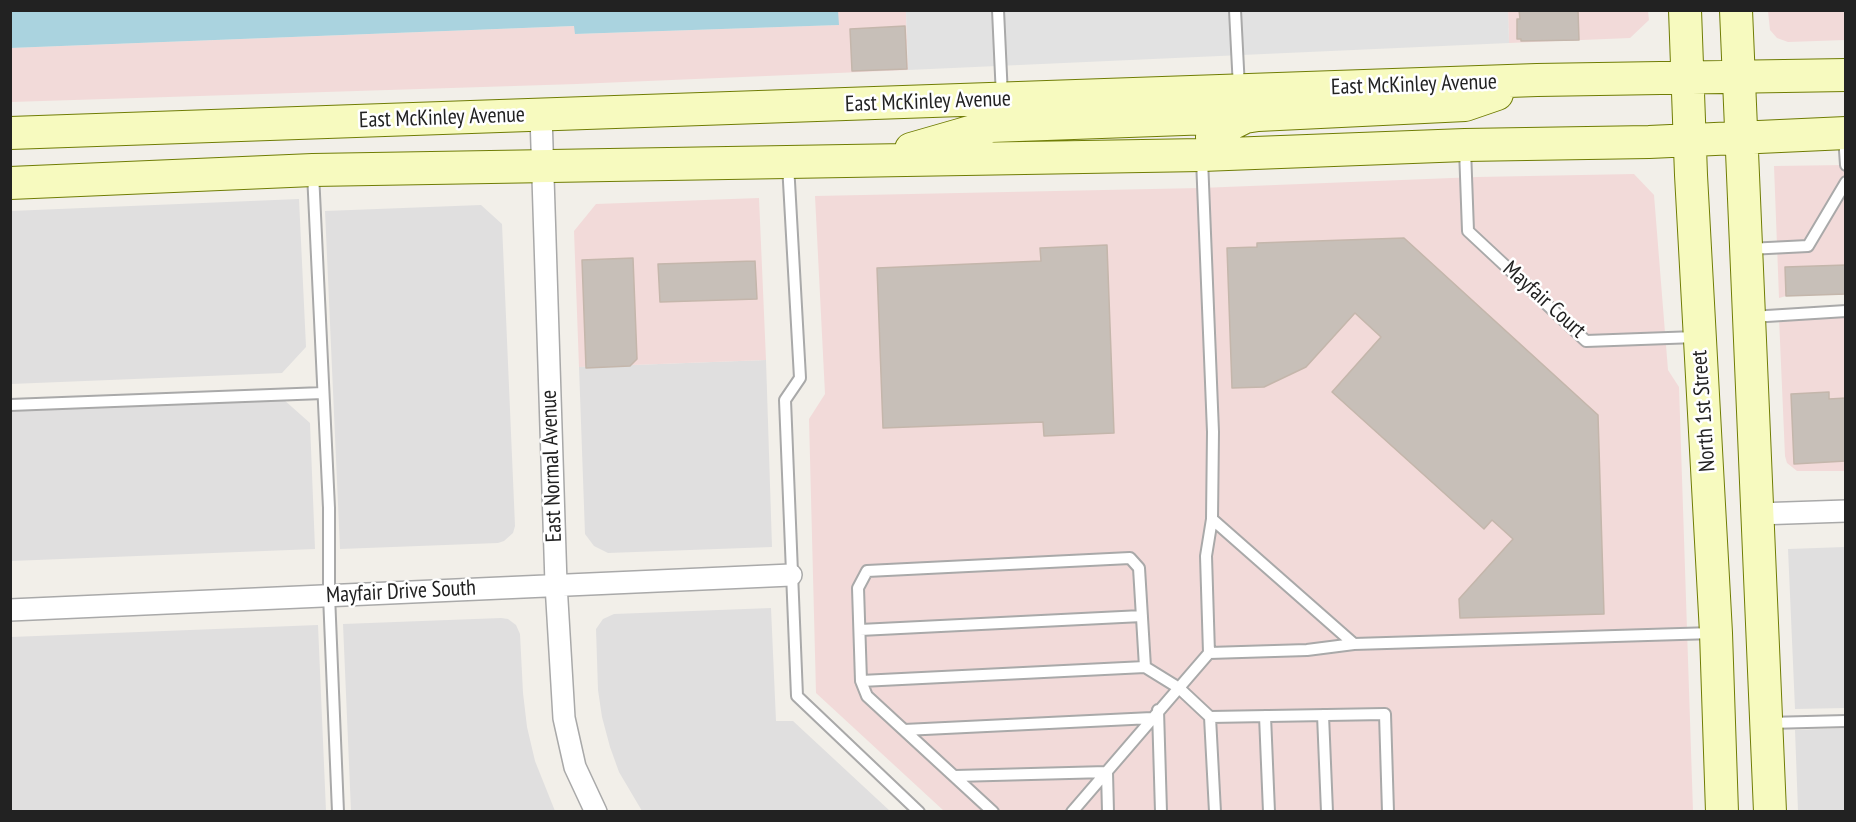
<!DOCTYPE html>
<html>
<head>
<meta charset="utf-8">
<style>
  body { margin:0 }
  #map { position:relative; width:1856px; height:822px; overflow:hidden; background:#f2efe9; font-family:"PT Sans Narrow",sans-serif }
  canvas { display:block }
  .frame { position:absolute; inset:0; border:12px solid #222; pointer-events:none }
</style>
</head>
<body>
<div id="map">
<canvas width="1856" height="822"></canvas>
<div class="frame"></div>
</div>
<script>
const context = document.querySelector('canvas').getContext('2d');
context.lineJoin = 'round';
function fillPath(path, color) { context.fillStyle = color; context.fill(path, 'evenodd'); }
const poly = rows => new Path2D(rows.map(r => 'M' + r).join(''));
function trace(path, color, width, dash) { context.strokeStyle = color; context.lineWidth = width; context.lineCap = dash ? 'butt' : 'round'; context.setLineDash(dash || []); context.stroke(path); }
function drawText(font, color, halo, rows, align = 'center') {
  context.font = font + ' "PT Sans Narrow",sans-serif'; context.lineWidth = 5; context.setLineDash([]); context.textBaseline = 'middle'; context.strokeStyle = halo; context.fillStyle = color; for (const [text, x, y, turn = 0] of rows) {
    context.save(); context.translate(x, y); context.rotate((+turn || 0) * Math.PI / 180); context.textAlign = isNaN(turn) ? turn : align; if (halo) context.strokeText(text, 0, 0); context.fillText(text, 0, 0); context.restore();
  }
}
fillPath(poly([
  [299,199,306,347,282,373,11,384,11,211],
  [481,205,502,224,515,526,513,533,504,541,498,543,340,549,325,211],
  [766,360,772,547,608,553,594,546,585,534,579,367],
  [283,399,310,423,315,549,11,561,10,410],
  [1845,547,1845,708,1795,709,1788,549],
  [771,608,776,721,793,721,890,811,642,811,619,772,610,747,602,717,598,690,596,629,603,619,614,614],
  [501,618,508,619,516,625,520,634,523,693,527,727,535,761,555,811,351,811,343,624],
  [318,625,326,811,11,811,11,637],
  [1845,728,1845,811,1798,811,1795,730]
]), '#e0dfdf');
fillPath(poly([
  [906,10,908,70,577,84,11,102,10,48,575,26,576,34,838,25,838,11],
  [1508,11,1648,11,1649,20,1630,38,1509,43],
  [1768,11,1845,11,1845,40,1788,42,1777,38,1770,30],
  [1845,165,1845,294,1786,296,1779,298,1774,166],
  [1634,174,1654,195,1668,370,1679,387,1693,811,944,811,816,693,809,419,825,394,815,196,1200,188,1477,177],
  [759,198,766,360,579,367,574,231,596,204],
  [1845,316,1845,471,1797,471,1787,463,1785,456,1779,318]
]), '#f2dad9');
fillPath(poly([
  [906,11,1508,11,1509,43,908,70]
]), '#e2e2e2');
fillPath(poly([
  [838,10,839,25,575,34,574,26,10,48,11,10]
]), '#aad3df');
const building = poly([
  [1519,10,1578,10,1579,40,1521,41,1521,39,1517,39,1517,19,1520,19,1519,10],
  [905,26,907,69,852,71,850,29,905,26],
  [1404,238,1598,415,1604,614,1460,618,1459,599,1513,539,1492,520,1484,529,1332,392,1381,337,1355,313,1306,367,1264,387,1232,388,1227,248,1257,247,1257,243,1404,238],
  [1107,245,1114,433,1044,436,1043,422,883,428,877,268,1041,261,1040,248,1107,245],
  [633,258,637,359,630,366,586,368,582,260,633,258],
  [755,261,757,299,660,302,658,264,755,261],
  [1846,265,1846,294,1786,296,1785,267,1846,265],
  [1829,392,1829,399,1846,398,1846,461,1794,464,1791,394,1829,392]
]);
fillPath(building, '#c7bfb8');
trace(building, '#c4b6ab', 1.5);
const service = poly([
  [998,10,1002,97],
  [1235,10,1239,88],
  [1844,135,1846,165],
  [1465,149,1468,231,1586,341,1696,337],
  [1202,159,1213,432,1212,519,1354,644,1713,633],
  [788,164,800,378,785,400,797,696,919,812],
  [313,173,329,508,329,595,338,812],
  [1748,249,1808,246,1846,182],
  [1751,317,1846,311],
  [10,405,323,393],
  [1212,519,1206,556,1209,653,1307,650,1354,644],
  [860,630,1142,616],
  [861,681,1145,667],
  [1158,710,1161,812],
  [1323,715,1327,812],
  [1265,716,1269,812],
  [1210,717,1215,812],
  [1768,723,1846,721],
  [904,730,1152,718],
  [955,776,1107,772,1108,812],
  [993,812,867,696,861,681,858,588,867,571,1130,558,1139,568,1145,667,1179,688,1210,717,1385,714,1388,812],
  [1072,812,1209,653]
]);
const minor = poly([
  [541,115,556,584,564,718,575,767,596,812],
  [1757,514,1846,511],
  [10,610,791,575]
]);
const secondary = poly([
  [1685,10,1691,175,1716,633,1722,812],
  [1736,10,1770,812],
  [10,133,1537,80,1846,75],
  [1212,137,1225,127,1245,117,1258,115,1465,105,1497,94],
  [911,149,991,126,1211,118,1225,111,1233,103,1240,91],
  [10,183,313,170,1202,155,1465,145,1649,142,1846,133]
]);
trace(service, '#a9a9a9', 14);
trace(minor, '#a9a9a9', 24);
trace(secondary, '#707d05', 34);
trace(service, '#fff', 10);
trace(minor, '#fff', 21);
trace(secondary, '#f7fabf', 32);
drawText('22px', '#222', '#fff', [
  ["East McKinley Avenue",1414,85,-2],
  ["East McKinley Avenue",928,102,-2],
  ["East McKinley Avenue",442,118,-2],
  ["Mayfair Court",1544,300,42],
  ["North 1st Street",1704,411,-94],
  ["East Normal Avenue",552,466,-92],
  ["Mayfair Drive South",401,592,-3]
]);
</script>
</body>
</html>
